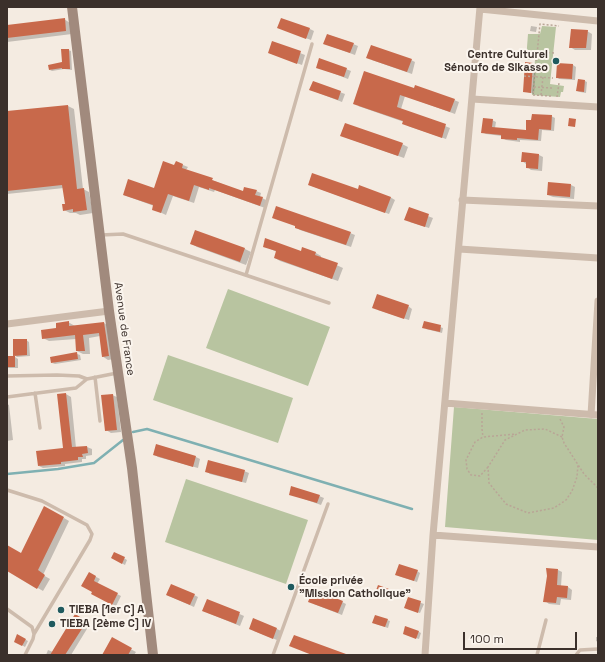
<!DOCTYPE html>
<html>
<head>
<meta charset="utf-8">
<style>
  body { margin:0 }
  #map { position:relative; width:605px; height:662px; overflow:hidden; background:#f4ebe1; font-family:"Space Grotesk",sans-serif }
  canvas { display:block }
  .frame { position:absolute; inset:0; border:8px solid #3b302b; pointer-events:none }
  .scale { position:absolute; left:463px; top:632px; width:114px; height:18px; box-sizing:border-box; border:2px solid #3b302b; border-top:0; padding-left:5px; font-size:12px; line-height:14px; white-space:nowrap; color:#3b302b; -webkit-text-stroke:3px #fbf5ee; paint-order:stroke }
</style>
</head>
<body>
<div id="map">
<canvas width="605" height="662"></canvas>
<div class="frame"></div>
<div class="scale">100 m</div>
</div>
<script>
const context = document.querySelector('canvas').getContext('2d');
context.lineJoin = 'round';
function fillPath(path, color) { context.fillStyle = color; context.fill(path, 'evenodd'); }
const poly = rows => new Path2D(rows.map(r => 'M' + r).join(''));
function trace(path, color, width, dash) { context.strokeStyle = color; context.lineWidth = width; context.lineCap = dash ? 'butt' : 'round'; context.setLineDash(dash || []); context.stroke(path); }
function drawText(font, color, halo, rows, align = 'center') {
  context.font = font + ' "Space Grotesk",sans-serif'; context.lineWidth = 4; context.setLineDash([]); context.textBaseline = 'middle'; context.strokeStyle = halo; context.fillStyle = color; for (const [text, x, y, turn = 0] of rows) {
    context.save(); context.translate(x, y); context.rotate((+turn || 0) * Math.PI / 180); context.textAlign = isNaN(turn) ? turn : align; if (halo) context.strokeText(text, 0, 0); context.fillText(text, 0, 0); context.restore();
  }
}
fillPath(poly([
  [542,26,556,27,550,84,564,86,563,92,561,92,560,97,532,95,535,60,526,60,528,34,540,34],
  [228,289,330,327,308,386,206,348],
  [168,355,293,398,278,443,153,400],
  [454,407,598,419,598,540,445,527],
  [186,479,308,520,286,584,165,542]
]), '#b8c4a0');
fillPath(poly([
  [64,19,70,23,72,34,7,42,7,26],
  [531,26,537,27,536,32,530,31],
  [279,28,310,29,314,31,311,40],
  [587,31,592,34,591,50,575,50,570,47],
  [272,42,305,55,302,65,269,53],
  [325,44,353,44,358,46,355,55],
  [68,50,71,51,72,70,64,69,52,71,50,70,63,63],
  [320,59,351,71,348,79,317,67],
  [372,60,411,60,415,62,412,74],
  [526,63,536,65,534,94,524,91],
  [558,64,573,65,576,67,575,80,559,79,557,77],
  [585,81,587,82,586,93,580,92,577,91],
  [313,82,345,94,342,102,311,90],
  [415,90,454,100,459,102,455,114,405,96,401,109,450,128,446,139,408,126,404,122,358,106],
  [68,106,74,109,83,189,89,192,93,213,80,215,76,213,70,213,64,210,66,205,64,188,7,194,7,112],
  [551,116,555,118,554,131,542,130,541,141,520,140,520,142,506,140,502,138,502,136,486,134,482,132,492,120,496,122,495,128,527,131],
  [347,138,402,144,408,147,404,158],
  [523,153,539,155,543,157,542,171,531,170,527,167,526,164,522,161],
  [183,165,188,167,186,170,243,192,256,191,261,193,260,197,268,201,265,208,215,190,214,192,199,187,194,203,173,196,166,215,153,209,154,206,124,195,155,189,175,166],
  [549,183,571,185,575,187,574,199,553,197,548,195],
  [309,185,358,190,390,197,395,200,389,214],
  [409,209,433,218,429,228,410,222],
  [273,217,350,233,355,235,351,247,300,230,296,226],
  [196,231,245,249,251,252,246,265,197,247,192,244],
  [264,246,302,252,303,248,316,253,321,256,321,258,343,268,338,281,280,261,275,258,277,252],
  [408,306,412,309,409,320,378,310],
  [68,322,75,326,104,323,110,327,114,359,108,360,102,356,100,336,89,338,90,354,83,354,77,351,76,339,49,341,43,338],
  [424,322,443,328,442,333,426,329],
  [26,340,29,342,30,356,17,357,14,355],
  [77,354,80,355,81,360,55,364,52,363],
  [7,357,15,357,18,359,18,368,7,368],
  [66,394,71,397,76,448,87,447,92,449,92,455,86,456,86,459,82,459,82,462,65,464,65,466,43,468,39,466,64,449,58,395],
  [112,395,117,397,121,432,111,433,106,430],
  [7,404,9,405,13,440,7,441],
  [157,445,196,457,200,459,198,468,158,457,154,454],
  [206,471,244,471,249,473,246,483,210,474],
  [290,494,319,496,324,498,321,505],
  [64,518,69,521,43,575,50,579,43,591,7,570,7,546,21,554],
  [115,553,127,560,125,565,112,558],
  [558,570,562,572,561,586,568,587,572,590,571,600,561,599,560,605,549,604,545,601],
  [417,571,420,573,417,582,399,576],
  [89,573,100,579,97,584,121,596,116,606,96,596],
  [378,586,392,591,390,598,379,594],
  [167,595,194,595,198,597,194,607],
  [408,598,424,604,420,613,408,609],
  [208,600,244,616,240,626,208,613],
  [342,602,346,604,342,615,314,604],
  [76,615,90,624,71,655,46,655,48,650,53,652],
  [387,620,390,621,388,628,376,624],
  [277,629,281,631,277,640,254,631],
  [419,632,421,633,419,639,407,635],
  [18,636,28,641,25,647,15,641],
  [596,637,598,637,598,642,596,641],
  [112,639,136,652,134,655,118,655]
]), '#0003');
trace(poly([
  [133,432,147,429,412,509],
  [7,474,58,469,94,463,123,440]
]), '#7fb0b2', 2.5);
fillPath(poly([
  [65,18,66,31,7,38,7,25],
  [281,18,310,28,306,39,277,28],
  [571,29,588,30,586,48,569,48],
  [327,34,354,43,350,53,323,44],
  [272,41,301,51,297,64,268,53],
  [371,45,412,59,407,72,366,58],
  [61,49,69,49,70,69,62,69,62,68,49,70,48,65,62,62],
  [319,58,347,68,344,77,316,68],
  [525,62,533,63,531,93,523,92],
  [557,63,573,64,572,79,556,78],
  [364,71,414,88,415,85,455,99,450,112,400,95,397,107,446,124,442,138,402,124,403,121,353,104],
  [578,79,585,80,584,92,576,91],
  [313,81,341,91,338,100,309,90],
  [68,105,77,189,84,188,87,210,73,212,73,209,63,211,62,204,65,204,62,185,7,191,7,111],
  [532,114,552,115,551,130,539,129,538,140,517,138,517,140,501,139,501,135,481,133,483,118,493,119,492,127,526,130,526,120,531,120],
  [569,118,576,119,575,127,568,126],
  [345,123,403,143,398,156,340,136],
  [522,152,539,154,538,169,526,168,526,162,521,162],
  [163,161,174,165,176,161,183,164,182,168,213,178,212,180,243,191,244,187,257,190,255,195,263,197,260,206,209,188,209,190,194,185,189,201,168,194,161,213,152,210,153,205,123,195,128,179,154,188],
  [312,173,358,189,359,185,391,197,385,213,308,185],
  [548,182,571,184,570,197,547,195],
  [276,206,351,232,346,245,295,228,295,226,272,218],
  [409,207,429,214,425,227,404,220],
  [195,230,245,248,240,262,190,244],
  [265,238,301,251,302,247,316,252,315,255,338,263,332,279,274,258,276,251,263,247],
  [377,294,409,305,404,319,372,308],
  [69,321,69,326,104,322,109,356,102,357,99,333,83,335,85,351,76,351,75,335,42,339,41,330,56,328,56,323],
  [424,321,441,325,440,332,422,328],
  [13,339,27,339,27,355,13,356],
  [77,352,78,359,51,363,50,357],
  [7,356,15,356,15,367,7,367],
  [66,393,72,447,87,446,88,453,82,454,83,457,78,457,78,460,61,462,61,464,38,466,36,451,63,448,57,394],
  [113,394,117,430,105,431,101,395],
  [156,444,196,456,193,467,153,455],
  [208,460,245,470,242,482,205,472],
  [291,486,320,495,317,503,289,495],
  [44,506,64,517,38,570,45,575,37,589,7,571,7,545,21,553],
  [114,552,125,557,122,564,111,558],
  [399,564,418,570,414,581,395,575],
  [546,568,558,569,557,585,568,586,567,598,557,597,556,603,543,602,547,576],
  [89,572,96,576,94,581,118,593,112,605,91,594,92,592,81,586],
  [171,584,195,594,190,605,166,595],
  [378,585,389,589,387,597,375,593],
  [313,589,343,601,338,613,308,602],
  [408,597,421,601,418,613,404,608],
  [207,599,240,612,236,624,202,611],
  [75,614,87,621,65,655,50,655],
  [375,615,388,619,385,627,372,623],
  [253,618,277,628,273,639,249,629],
  [405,626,419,631,416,639,403,634],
  [17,634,26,639,22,646,14,642],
  [294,635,346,654,346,655,312,655,289,646],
  [112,637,132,648,128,655,102,655]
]), '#c8694b');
trace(poly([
  [536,52,556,53],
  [524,76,553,78],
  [534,87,552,88],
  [541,95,543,77],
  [551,96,533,95,540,24,559,26],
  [557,97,559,83],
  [482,413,482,429,483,437],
  [560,419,564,427,562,437,564,443,584,474,598,488],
  [562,437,545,429,525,430,505,440,488,467,489,483,506,504,528,513,554,508,566,500,572,491,577,477,578,464],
  [488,467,480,476,471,475,467,469,466,460,475,442,483,437,516,434]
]), '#b9a596', 1.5, [2, 2]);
trace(poly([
  [101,235,123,234,329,303],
  [246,275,312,44],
  [7,376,57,375,79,376,87,379,117,373],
  [95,377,100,421],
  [35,393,40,428],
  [7,397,76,388,87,379],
  [7,490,42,501,87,525,92,534,90,540,34,634],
  [7,609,32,627,34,634,33,639,25,655],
  [273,655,328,504],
  [537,655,546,620],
  [576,655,580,650,598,649]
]), '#cdbbac', 3.5);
trace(poly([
  [480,9,598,21],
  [472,99,598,107],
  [462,200,598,206],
  [459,249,598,258],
  [7,324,109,311],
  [445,403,598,415],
  [591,415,598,301],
  [433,535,598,547],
  [425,655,433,535,480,7]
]), '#cdbbac', 7);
trace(poly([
  [72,7,109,311,132,468,153,655]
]), '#a18a7d', 10);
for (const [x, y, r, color] of [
  [556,61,4,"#1f5a5e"],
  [291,587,4,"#1f5a5e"],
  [61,610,4,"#1f5a5e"],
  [52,624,4,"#1f5a5e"]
]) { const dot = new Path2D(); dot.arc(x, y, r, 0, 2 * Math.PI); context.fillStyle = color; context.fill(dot); trace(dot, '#fbf5ee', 1.5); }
drawText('bold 11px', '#3b302b', '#fbf5ee', [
  ["Centre Culturel",548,55,"right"],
  ["Sénoufo de Sikasso",548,68,"right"],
  ["École privée",299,581],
  ["\"Mission Catholique\"",299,594],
  ["TIEBA [1er C] A",69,610],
  ["TIEBA [2ème C] IV",60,624]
], 'left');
drawText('11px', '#3b302b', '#fbf5ee', [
  ["Avenue de France",124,329,82]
]);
</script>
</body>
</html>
